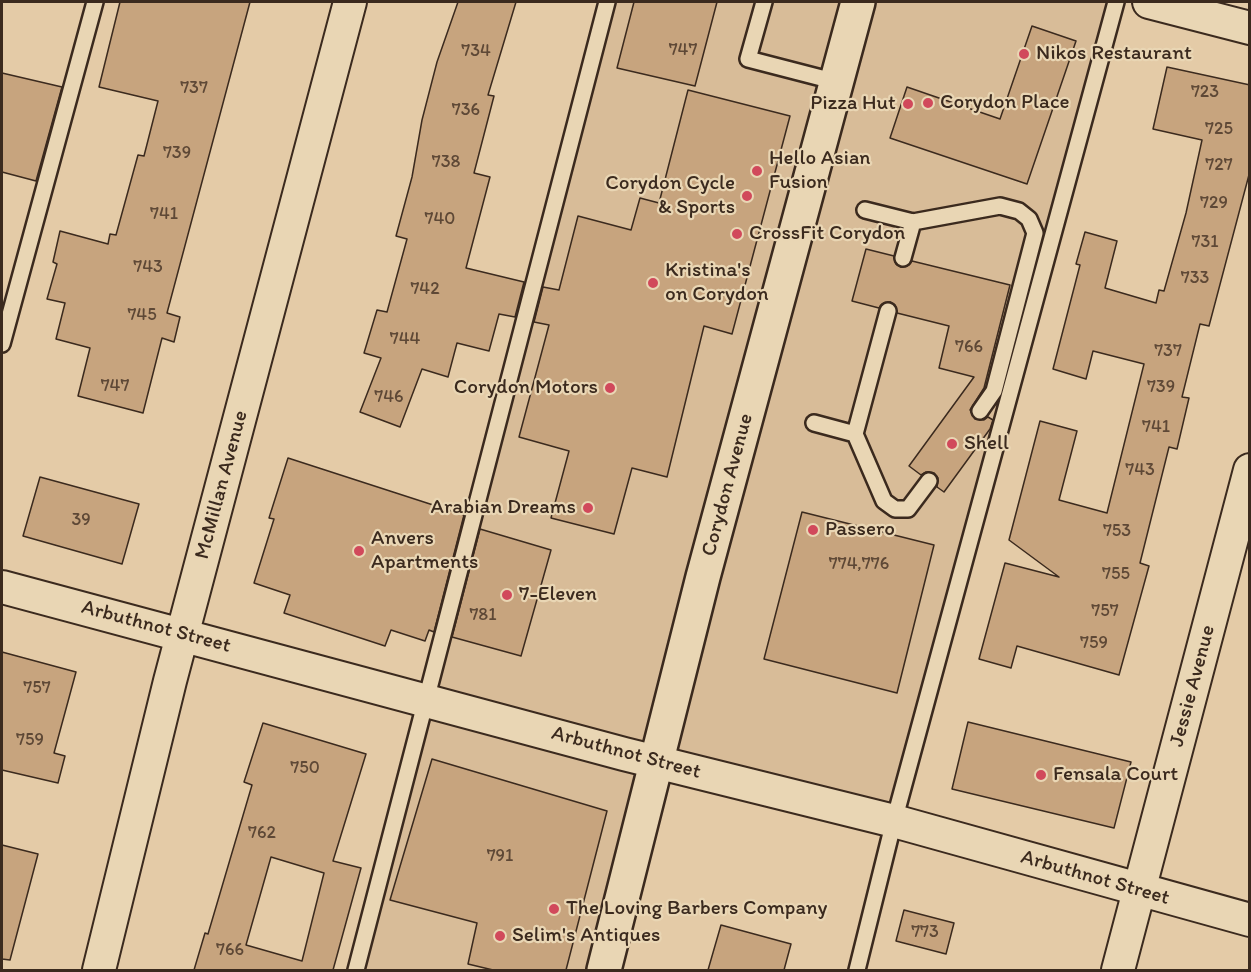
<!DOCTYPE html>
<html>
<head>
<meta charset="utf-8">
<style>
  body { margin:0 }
  #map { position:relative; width:1251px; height:972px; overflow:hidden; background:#e4cba7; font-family:Itim,sans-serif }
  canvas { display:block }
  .frame { position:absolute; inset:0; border:3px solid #3b2a1e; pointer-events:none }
</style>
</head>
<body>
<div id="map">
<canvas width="1251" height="972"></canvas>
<div class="frame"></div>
</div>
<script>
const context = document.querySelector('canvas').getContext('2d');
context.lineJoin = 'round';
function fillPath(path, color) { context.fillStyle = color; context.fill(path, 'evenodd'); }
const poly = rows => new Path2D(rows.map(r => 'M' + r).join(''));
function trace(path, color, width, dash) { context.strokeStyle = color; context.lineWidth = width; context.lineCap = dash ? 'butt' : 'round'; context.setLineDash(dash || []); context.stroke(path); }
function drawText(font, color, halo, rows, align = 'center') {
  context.font = font + ' Itim,sans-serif'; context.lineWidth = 4.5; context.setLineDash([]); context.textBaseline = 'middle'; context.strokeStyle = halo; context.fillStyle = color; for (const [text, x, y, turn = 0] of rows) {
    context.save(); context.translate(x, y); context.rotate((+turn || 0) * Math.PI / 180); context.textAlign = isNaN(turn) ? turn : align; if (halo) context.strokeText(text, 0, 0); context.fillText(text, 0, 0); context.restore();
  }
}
fillPath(poly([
  [608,2,1116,2,894,821,671,762,603,970,356,970]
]), '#d8bc98');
const building = poly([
  [120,2,250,2,167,313,180,317,174,342,162,338,143,413,78,396,90,348,56,339,65,303,47,299,57,264,53,262,60,231,108,244,110,234,116,235,138,155,144,156,158,101,99,87,120,2],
  [458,2,516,2,488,95,494,96,474,173,490,177,466,268,524,282,515,317,499,314,489,351,457,343,448,377,422,369,400,427,360,412,381,358,364,353,377,310,387,312,407,239,396,236,412,177,422,120,437,62,458,2],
  [634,2,717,2,695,86,617,68,634,2],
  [1032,26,1076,41,1027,184,890,138,907,87,1000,119,1032,26],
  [1167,67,1250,85,1250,171,1209,326,1200,324,1182,397,1189,398,1177,449,1169,447,1140,563,1149,566,1119,675,1017,646,1011,668,979,659,1005,563,1059,577,1009,540,1040,421,1077,431,1059,500,1107,513,1144,364,1093,351,1086,379,1053,369,1080,265,1076,264,1085,232,1117,241,1105,288,1156,303,1159,290,1164,291,1186,213,1202,140,1153,129,1167,67],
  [2,73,62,87,36,181,2,172,2,73],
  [688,90,790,116,732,334,704,326,667,477,632,468,614,534,551,518,569,451,519,437,549,325,534,322,543,287,559,290,578,216,631,230,640,198,659,203,688,90],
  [866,249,894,256,896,264,901,267,909,265,912,261,1010,285,984,388,970,410,975,419,984,420,988,417,993,420,990,429,944,492,937,487,938,478,934,473,926,472,921,475,909,466,974,377,939,368,949,326,897,313,895,305,890,302,882,304,879,308,852,301,866,249],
  [288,458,464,515,434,632,429,630,425,641,391,630,385,646,284,613,290,595,254,583,274,519,269,518,288,458],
  [40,477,139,504,122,564,23,536,40,477],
  [802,512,934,545,897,693,764,659,802,512],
  [480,529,551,550,521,656,452,637,480,529],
  [2,652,76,672,54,753,65,756,58,783,2,770,2,652],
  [968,722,1131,762,1114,828,952,789,968,722],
  [263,723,366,754,333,861,361,868,333,970,194,970,205,933,208,934,252,785,244,782,263,723],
  [271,857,324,873,302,961,246,945,271,857],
  [432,759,607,811,566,970,493,970,468,964,477,923,390,900,432,759],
  [2,845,38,854,10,960,2,959,2,845],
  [904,910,954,923,946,954,896,941,904,910],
  [721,925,791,944,784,970,708,970,721,925]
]);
fillPath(building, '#c7a47e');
trace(building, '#3b2a1e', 1.5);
const lane = poly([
  [764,2,748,59,837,82],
  [865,210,913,222,903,258],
  [913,222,1000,206,1019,211,1029,219,1035,233,994,391,980,411],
  [2,344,95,2],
  [814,423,855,434,888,311],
  [855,434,884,501,895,509,908,509,929,481],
  [356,970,607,2],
  [857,970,894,821,1116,2]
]);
const street = poly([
  [1149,2,1250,28],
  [2,587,624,754,894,821,1250,920],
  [99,970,170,681,350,2],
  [1118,970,1250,470]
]);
const secondary = poly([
  [604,970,703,577,858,2]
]);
trace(lane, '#3b2a1e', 20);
trace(street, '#3b2a1e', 36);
trace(secondary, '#3b2a1e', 38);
trace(lane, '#e9d6b4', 15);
trace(street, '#e9d6b4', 32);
trace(secondary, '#e9d6b4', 33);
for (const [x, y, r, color] of [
  [1024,54,6,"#d1495b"],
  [928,103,6,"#d1495b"],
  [908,104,6,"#d1495b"],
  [757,171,6,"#d1495b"],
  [747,196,6,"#d1495b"],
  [737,234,6,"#d1495b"],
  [653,283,6,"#d1495b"],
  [610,388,6,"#d1495b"],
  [952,444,6,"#d1495b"],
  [588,508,6,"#d1495b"],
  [813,530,6,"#d1495b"],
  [359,551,6,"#d1495b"],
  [507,595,6,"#d1495b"],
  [1041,775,6,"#d1495b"],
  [554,909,6,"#d1495b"],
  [500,936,6,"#d1495b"]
]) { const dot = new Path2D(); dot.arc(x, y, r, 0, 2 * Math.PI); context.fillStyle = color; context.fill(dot); trace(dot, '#e9d6b4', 2); }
drawText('18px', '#5e4836', null, [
  ["747",683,50],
  ["734",476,51],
  ["737",194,88],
  ["723",1205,92],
  ["736",466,110],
  ["725",1219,129],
  ["739",177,153],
  ["738",446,162],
  ["727",1219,165],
  ["729",1214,203],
  ["741",164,214],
  ["740",440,219],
  ["731",1205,242],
  ["743",148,267],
  ["733",1195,278],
  ["742",425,289],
  ["745",142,315],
  ["744",405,339],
  ["766",969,347],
  ["737",1168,351],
  ["747",115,386],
  ["739",1161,387],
  ["746",389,397],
  ["741",1156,427],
  ["743",1140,470],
  ["39",81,520],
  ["753",1117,531],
  ["774,776",859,564],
  ["755",1116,574],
  ["757",1105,611],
  ["781",483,615],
  ["759",1094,643],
  ["757",37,688],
  ["759",30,740],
  ["750",305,768],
  ["762",262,833],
  ["791",500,856],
  ["773",925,932],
  ["766",230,950]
]);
drawText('21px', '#3b2a1e', '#e9d6b4', [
  ["Nikos Restaurant",1036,54],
  ["Corydon Place",940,103],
  ["Pizza Hut",896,104,"right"],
  ["Hello Asian",769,159],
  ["Fusion",769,183],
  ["Corydon Cycle",735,184,"right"],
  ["& Sports",735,208,"right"],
  ["CrossFit Corydon",749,234],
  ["Kristina's",665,271],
  ["on Corydon",665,295],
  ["Corydon Motors",598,388,"right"],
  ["Shell",964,444],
  ["Arabian Dreams",576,508,"right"],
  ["Passero",825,530],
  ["Anvers",371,539],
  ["Apartments",371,563],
  ["7-Eleven",519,595],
  ["Fensala Court",1053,775],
  ["The Loving Barbers Company",566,909],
  ["Selim's Antiques",512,936]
], 'left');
drawText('21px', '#3b2a1e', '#e9d6b4', [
  ["McMillan Avenue",222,485,-75],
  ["Corydon Avenue",728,485,-75],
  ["Arbuthnot Street",156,627,15],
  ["Jessie Avenue",1193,686,-75],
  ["Arbuthnot Street",626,753,15],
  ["Arbuthnot Street",1095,878,16]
]);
</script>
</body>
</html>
